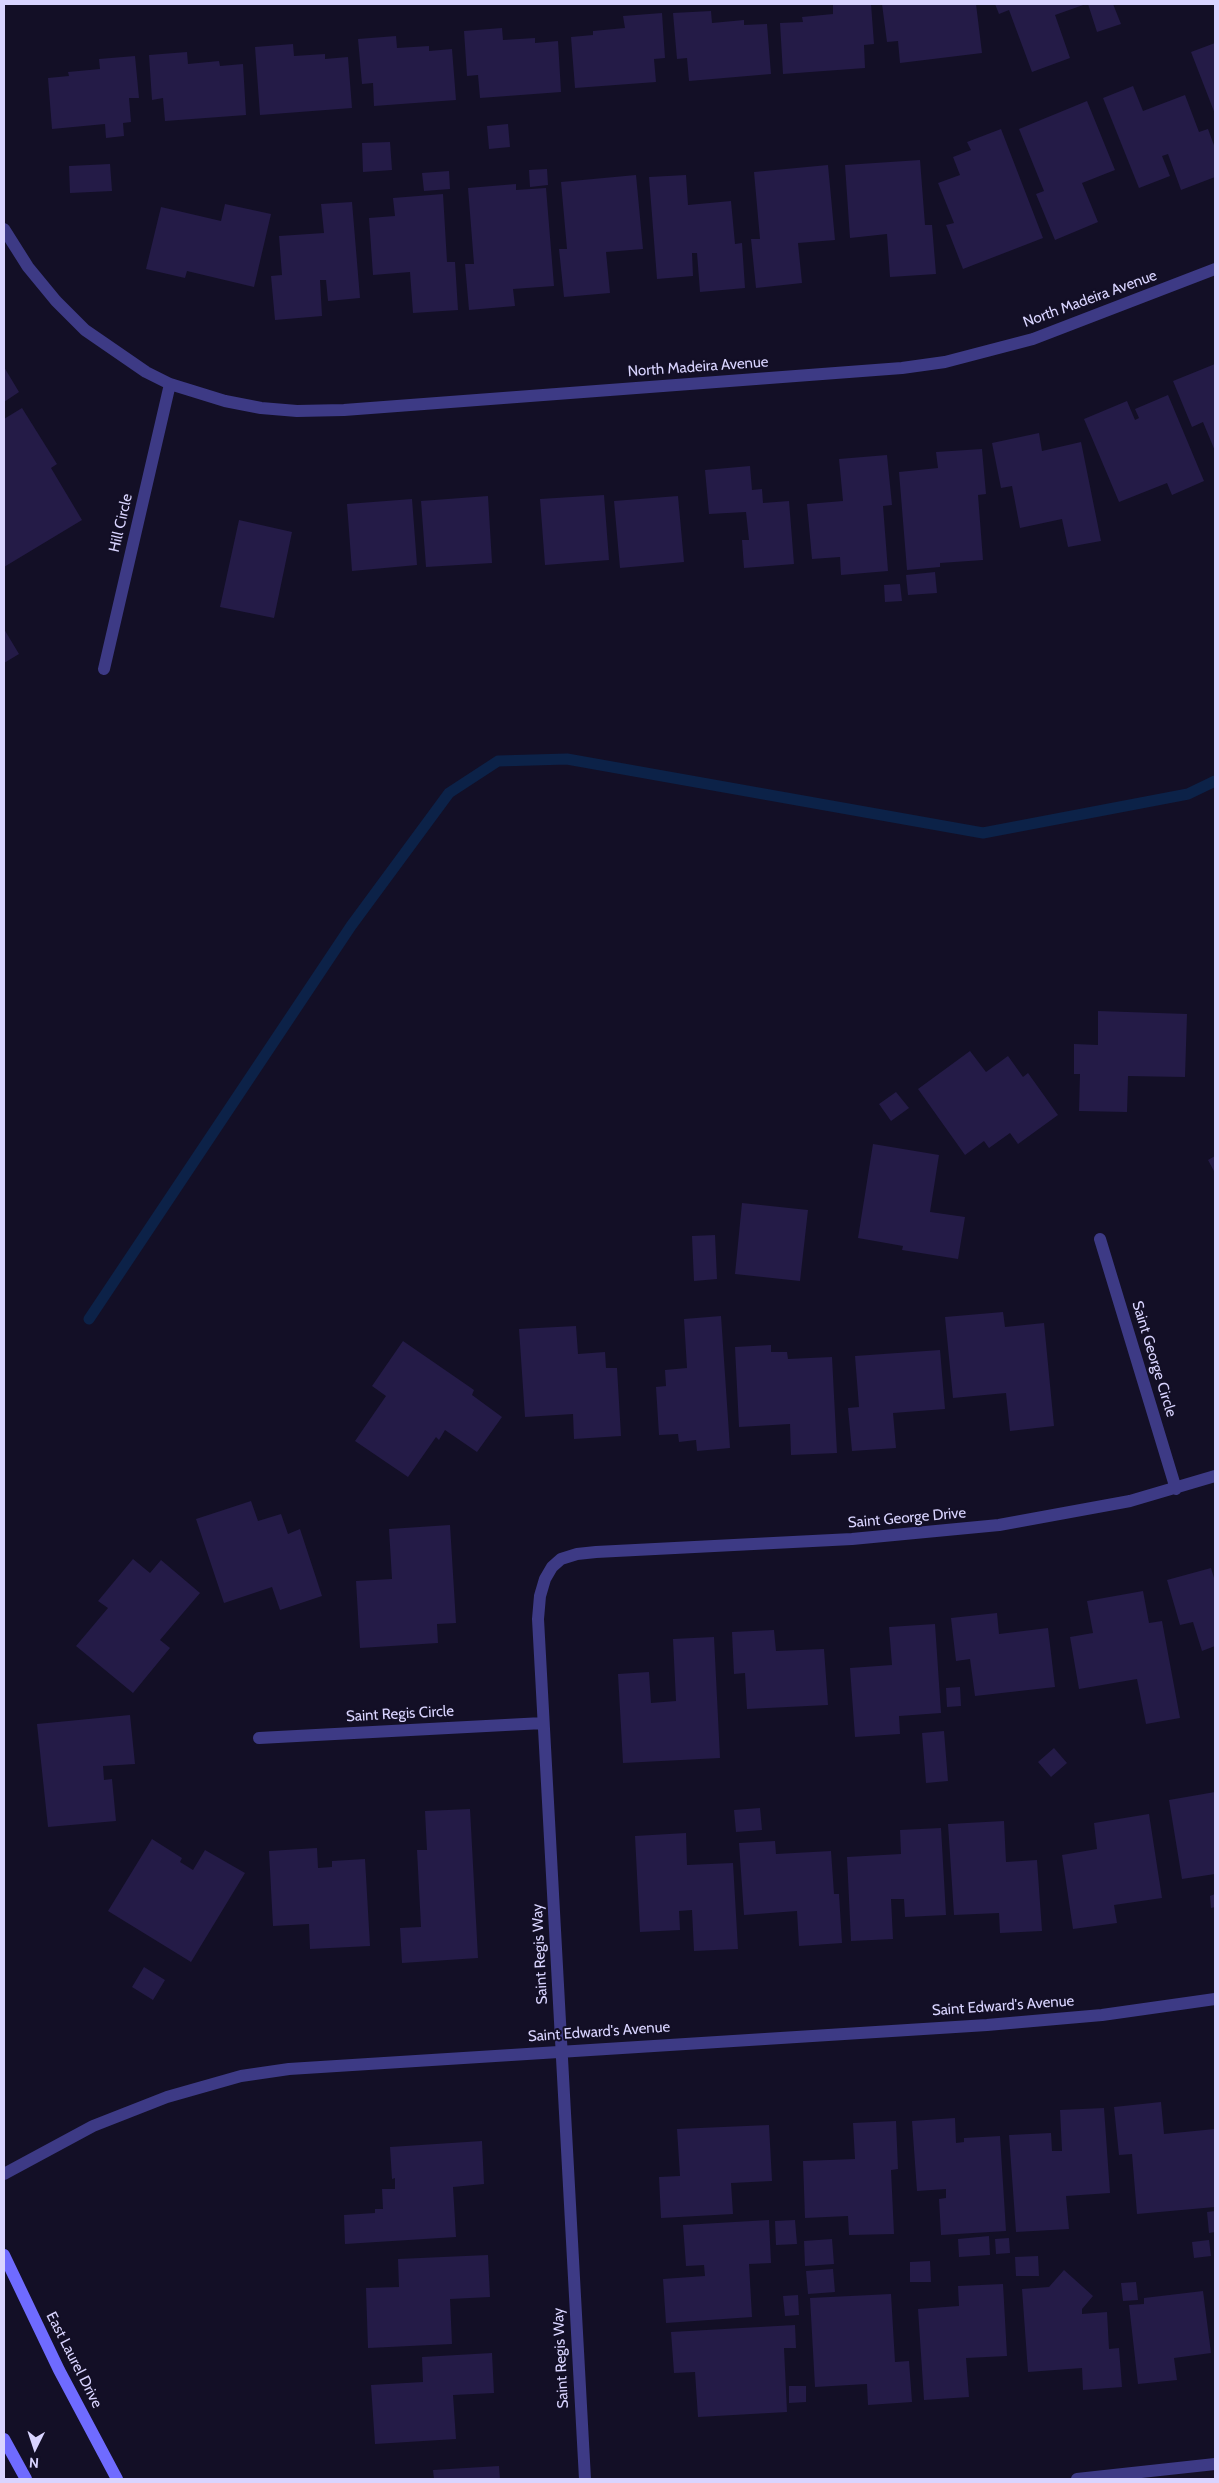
<!DOCTYPE html>
<html>
<head>
<meta charset="utf-8">
<style>
  body { margin:0 }
  #map { position:relative; width:1219px; height:2483px; overflow:hidden; background:#130f26; font-family:Cabin,sans-serif }
  canvas { display:block }
  .frame { position:absolute; inset:0; border:5px solid #d9d4ff; pointer-events:none }
  .north { position:absolute; left:10px; top:2423px; width:50px; height:50px; -webkit-text-stroke:4px #130f26; paint-order:stroke; rotate:184deg; font-size:14px; font-weight:700; line-height:20px; text-align:center; color:#d9d4ff }
  .north::after { content:''; display:block; margin:auto; width:18px; height:22px; background:#d9d4ff; clip-path:polygon(50% 0,100% 100%,50% 72%,0 100%) }
</style>
</head>
<body>
<div id="map">
<canvas width="1219" height="2483"></canvas>
<div class="frame"></div>
<div class="north">N</div>
</div>
<script>
const context = document.querySelector('canvas').getContext('2d');
context.lineJoin = 'round';
const poly = rows => new Path2D(rows.map(r => 'M' + r).join(''));
function trace(path, color, width, dash) { context.strokeStyle = color; context.lineWidth = width; context.lineCap = dash ? 'butt' : 'round'; context.setLineDash(dash || []); context.stroke(path); }
function fillPath(path, color) { context.fillStyle = color; context.fill(path, 'evenodd'); }
function drawText(font, color, halo, rows, align = 'center') {
  context.font = font + ' Cabin,sans-serif'; context.lineWidth = 4; context.setLineDash([]); context.textBaseline = 'middle'; context.strokeStyle = halo; context.fillStyle = color; for (const [text, x, y, turn = 0] of rows) {
    context.save(); context.translate(x, y); context.rotate((+turn || 0) * Math.PI / 180); context.textAlign = isNaN(turn) ? turn : align; if (halo) context.strokeText(text, 0, 0); context.fillText(text, 0, 0); context.restore();
  }
}
trace(poly([
  [89,1319,351,926,449,793,498,761,567,759,983,833,1188,794,1215,781]
]), '#0c2248', 11);
fillPath(poly([
  [833,4,871,4,874,44,864,45,865,68,783,74,780,23,803,22,802,17,833,14],
  [882,4,976,4,982,53,900,63,898,41,887,42],
  [995,4,1086,4,1055,15,1070,58,1032,72,1009,10,999,14],
  [1088,4,1113,4,1121,24,1097,32],
  [711,11,712,23,744,20,744,25,767,24,771,74,689,81,687,58,677,59,673,13],
  [662,13,665,58,654,59,656,82,575,88,571,37,593,35,593,31,625,28,623,16],
  [502,28,503,40,535,38,535,43,558,41,561,92,480,98,478,75,467,76,464,31],
  [396,36,397,48,429,46,429,51,452,49,456,100,374,106,373,83,362,84,358,39],
  [1215,43,1215,114,1191,52],
  [293,44,294,56,325,54,325,59,348,57,352,108,260,115,255,47],
  [187,52,188,64,219,61,220,66,243,64,246,115,165,121,163,98,152,100,149,55],
  [135,56,139,98,129,98,131,122,123,123,124,136,106,138,105,124,52,129,48,78,69,76,68,72,100,69,99,59],
  [1133,86,1143,111,1185,95,1199,132,1208,129,1215,148,1215,177,1181,190,1168,154,1162,156,1170,176,1139,188,1103,98],
  [1087,101,1115,170,1082,183,1098,222,1055,240,1036,194,1044,191,1019,129],
  [508,124,510,147,489,149,487,126],
  [1001,129,1043,238,963,269,946,225,954,223,938,183,960,175,953,157,971,150,967,142],
  [390,142,392,170,363,172,362,143],
  [920,160,925,225,932,225,936,274,890,277,887,234,850,238,845,165],
  [110,164,112,191,70,193,69,166],
  [828,165,835,240,798,243,802,283,756,288,751,239,760,239,754,172],
  [547,169,548,185,530,187,529,170],
  [449,171,450,189,424,191,422,173],
  [636,175,643,249,606,252,610,293,564,297,559,249,567,249,561,182],
  [686,175,688,205,731,201,735,244,742,243,745,288,700,292,697,253,692,253,693,276,657,279,649,177],
  [516,184,516,190,546,188,554,286,513,289,515,306,469,310,465,264,474,264,468,188],
  [443,194,447,262,455,262,458,310,413,313,410,272,373,275,369,218,395,216,393,198],
  [352,202,360,298,328,301,326,280,320,280,322,316,275,320,271,276,282,275,279,236,324,233,321,204],
  [225,204,271,214,254,287,187,271,185,278,146,269,161,207,221,221],
  [1215,364,1215,451,1203,422,1192,427,1173,381],
  [4,367,19,392,4,402],
  [1168,395,1204,481,1172,495,1167,483,1119,502,1084,419,1127,401,1135,420,1139,418,1135,409],
  [22,408,57,464,51,468,82,520,4,567,4,419],
  [1039,433,1042,451,1081,442,1101,541,1068,547,1062,519,1020,528,1012,486,1001,488,992,443],
  [982,449,986,494,978,495,983,560,940,563,940,567,907,570,899,472,938,468,936,452],
  [887,455,892,505,883,506,888,571,841,575,840,557,812,559,807,504,843,501,839,459],
  [750,466,752,490,762,489,763,503,789,501,794,564,744,568,742,540,749,540,746,512,709,514,705,470],
  [604,495,609,560,545,565,540,499],
  [488,496,492,563,426,567,421,501],
  [678,496,684,562,620,568,614,501],
  [412,499,417,565,352,571,347,504],
  [239,520,292,532,274,618,220,607],
  [935,572,937,593,908,595,906,575],
  [900,584,902,601,885,602,884,585],
  [4,629,19,654,4,663],
  [1098,1011,1187,1014,1185,1077,1128,1076,1127,1112,1079,1111,1080,1074,1074,1074,1074,1044,1098,1045],
  [970,1051,986,1072,1008,1056,1023,1077,1028,1073,1058,1115,1018,1144,1010,1133,989,1148,984,1141,965,1155,918,1089],
  [896,1092,909,1108,891,1121,879,1104],
  [873,1144,939,1155,930,1212,965,1217,958,1259,902,1250,903,1246,858,1238],
  [1215,1156,1215,1173,1208,1160],
  [742,1203,808,1210,800,1281,735,1274],
  [715,1235,717,1279,694,1281,692,1236],
  [1003,1312,1005,1327,1044,1323,1054,1426,1010,1431,1006,1393,953,1398,945,1317],
  [721,1316,730,1448,697,1451,696,1440,679,1442,678,1434,659,1435,656,1387,666,1386,665,1370,687,1368,684,1319],
  [576,1326,578,1354,605,1352,606,1368,617,1368,621,1436,574,1439,573,1414,525,1417,519,1329],
  [403,1341,474,1390,472,1395,502,1417,477,1452,445,1430,439,1440,436,1437,408,1477,355,1441,386,1396,372,1386],
  [771,1345,771,1352,787,1352,788,1359,832,1357,837,1453,791,1455,790,1424,739,1427,735,1347],
  [940,1350,945,1409,893,1413,896,1448,852,1451,848,1408,859,1407,855,1356],
  [251,1501,258,1521,281,1514,288,1534,300,1529,322,1596,280,1610,272,1587,224,1603,196,1519],
  [450,1525,456,1623,437,1624,438,1643,360,1648,356,1581,392,1579,389,1529],
  [133,1559,150,1573,161,1560,200,1593,160,1640,170,1648,133,1693,76,1646,108,1608,98,1601],
  [1211,1568,1215,1581,1215,1646,1202,1651,1193,1622,1180,1625,1167,1580],
  [1143,1591,1149,1623,1162,1621,1180,1718,1146,1724,1137,1679,1079,1689,1070,1637,1093,1633,1087,1601],
  [997,1613,999,1634,1048,1628,1055,1687,975,1696,970,1659,956,1661,951,1618],
  [935,1624,941,1713,899,1716,900,1734,855,1737,850,1668,892,1665,889,1627],
  [774,1630,776,1651,824,1649,828,1705,747,1709,745,1673,734,1674,732,1632],
  [714,1637,720,1758,623,1763,618,1674,649,1672,651,1703,676,1701,673,1639],
  [960,1687,961,1706,947,1707,946,1688],
  [130,1715,135,1764,103,1766,104,1780,112,1779,116,1821,48,1827,37,1724],
  [944,1731,948,1781,926,1783,922,1733],
  [1054,1748,1067,1763,1051,1777,1038,1762],
  [1215,1792,1215,1874,1182,1879,1169,1800],
  [760,1808,762,1830,736,1832,734,1810],
  [470,1809,478,1958,402,1963,400,1928,421,1927,417,1850,427,1850,425,1811],
  [1149,1814,1162,1898,1114,1905,1117,1923,1073,1929,1062,1855,1097,1849,1094,1823],
  [1004,1821,1006,1862,1037,1860,1042,1931,1000,1933,999,1913,954,1915,948,1824],
  [941,1828,946,1915,905,1917,904,1899,891,1899,893,1939,851,1941,847,1857,901,1854,900,1830],
  [686,1833,687,1865,733,1863,738,1949,694,1951,692,1910,679,1911,680,1930,640,1932,635,1836],
  [152,1839,182,1858,180,1862,193,1870,205,1850,245,1873,191,1962,108,1911],
  [775,1841,776,1854,831,1851,834,1894,839,1894,842,1943,799,1946,797,1911,744,1915,739,1843],
  [317,1848,318,1868,332,1867,332,1861,365,1859,370,1946,310,1949,309,1924,273,1926,269,1851],
  [1215,1894,1215,1907,1211,1908,1210,1896],
  [144,1967,165,1980,153,2000,132,1987],
  [1161,2102,1164,2134,1215,2129,1215,2207,1137,2214,1132,2154,1119,2155,1114,2107],
  [1104,2108,1110,2193,1066,2196,1069,2229,1016,2232,1009,2135,1051,2133,1052,2151,1062,2151,1060,2110],
  [955,2118,956,2143,964,2142,964,2138,1000,2136,1006,2231,941,2235,939,2199,946,2198,946,2189,917,2191,912,2121],
  [896,2121,898,2169,891,2170,894,2234,849,2235,848,2216,805,2218,803,2161,855,2159,853,2123],
  [769,2125,772,2181,731,2183,733,2214,661,2218,659,2177,680,2176,677,2129],
  [482,2141,484,2184,453,2187,456,2237,345,2244,344,2215,375,2213,375,2209,383,2209,382,2189,395,2189,395,2178,392,2179,390,2147],
  [1215,2211,1215,2232,1209,2233,1207,2212],
  [769,2220,771,2263,749,2264,752,2317,666,2323,663,2279,705,2276,704,2265,686,2266,683,2225],
  [795,2220,797,2244,776,2245,775,2221],
  [989,2236,990,2255,959,2257,958,2239],
  [1009,2238,1010,2253,996,2254,995,2239],
  [832,2239,834,2264,805,2266,804,2241],
  [1209,2240,1211,2256,1194,2258,1192,2242],
  [488,2255,490,2297,450,2299,452,2344,368,2348,366,2288,399,2287,398,2259],
  [1038,2256,1039,2276,1016,2276,1015,2257],
  [930,2261,931,2282,910,2282,910,2262],
  [833,2269,835,2292,808,2294,806,2271],
  [1064,2270,1093,2296,1082,2309,1082,2314,1107,2312,1109,2349,1119,2348,1122,2387,1083,2390,1082,2368,1028,2372,1022,2289,1049,2287],
  [1136,2282,1138,2300,1123,2301,1121,2283],
  [1003,2284,1007,2356,966,2358,969,2397,924,2400,918,2309,959,2306,958,2286],
  [1203,2291,1211,2353,1174,2358,1177,2380,1138,2384,1129,2305,1144,2304,1144,2298],
  [891,2294,895,2362,909,2361,912,2402,868,2405,867,2384,815,2387,810,2298],
  [798,2295,799,2315,785,2316,783,2296],
  [795,2325,796,2348,784,2348,787,2412,698,2417,695,2372,674,2373,671,2332],
  [492,2353,494,2393,453,2395,456,2439,375,2444,371,2385,423,2382,422,2357],
  [789,2386,806,2386,806,2402,789,2403],
  [499,2466,500,2479,434,2479,433,2470]
]), '#241b47');
trace(poly([
  [4,229,28,267,56,301,85,330,146,372,170,384,225,401,261,408,297,411,344,410,902,368,945,362,1033,339,1215,269],
  [104,669,170,384],
  [1100,1239,1176,1489],
  [259,1738,543,1723],
  [4,2174,93,2126,167,2097,241,2076,289,2069,987,2025,1102,2015,1215,1999],
  [585,2479,538,1619,540,1596,545,1579,552,1567,561,1559,577,1554,596,1552,852,1539,999,1525,1130,1501,1215,1476],
  [1077,2479,1215,2464]
]), '#3d3a85', 12);
trace(poly([
  [4,2255,59,2370,117,2479],
  [4,2439,26,2479]
]), '#6f6bff', 12);
drawText('15px', '#d9d4ff', '#130f26', [
  ["North Madeira Avenue",1090,299,-20],
  ["North Madeira Avenue",698,367,-4],
  ["Hill Circle",121,523,-77],
  ["Saint George Circle",1154,1359,73],
  ["Saint George Drive",907,1518,-5],
  ["Saint Regis Circle",400,1714,-3],
  ["Saint Regis Way",540,1954,-93],
  ["Saint Edward's Avenue",1003,2006,-4],
  ["Saint Edward's Avenue",599,2032,-4],
  ["Saint Regis Way",561,2358,-93],
  ["East Laurel Drive",74,2360,63]
]);
</script>
</body>
</html>
